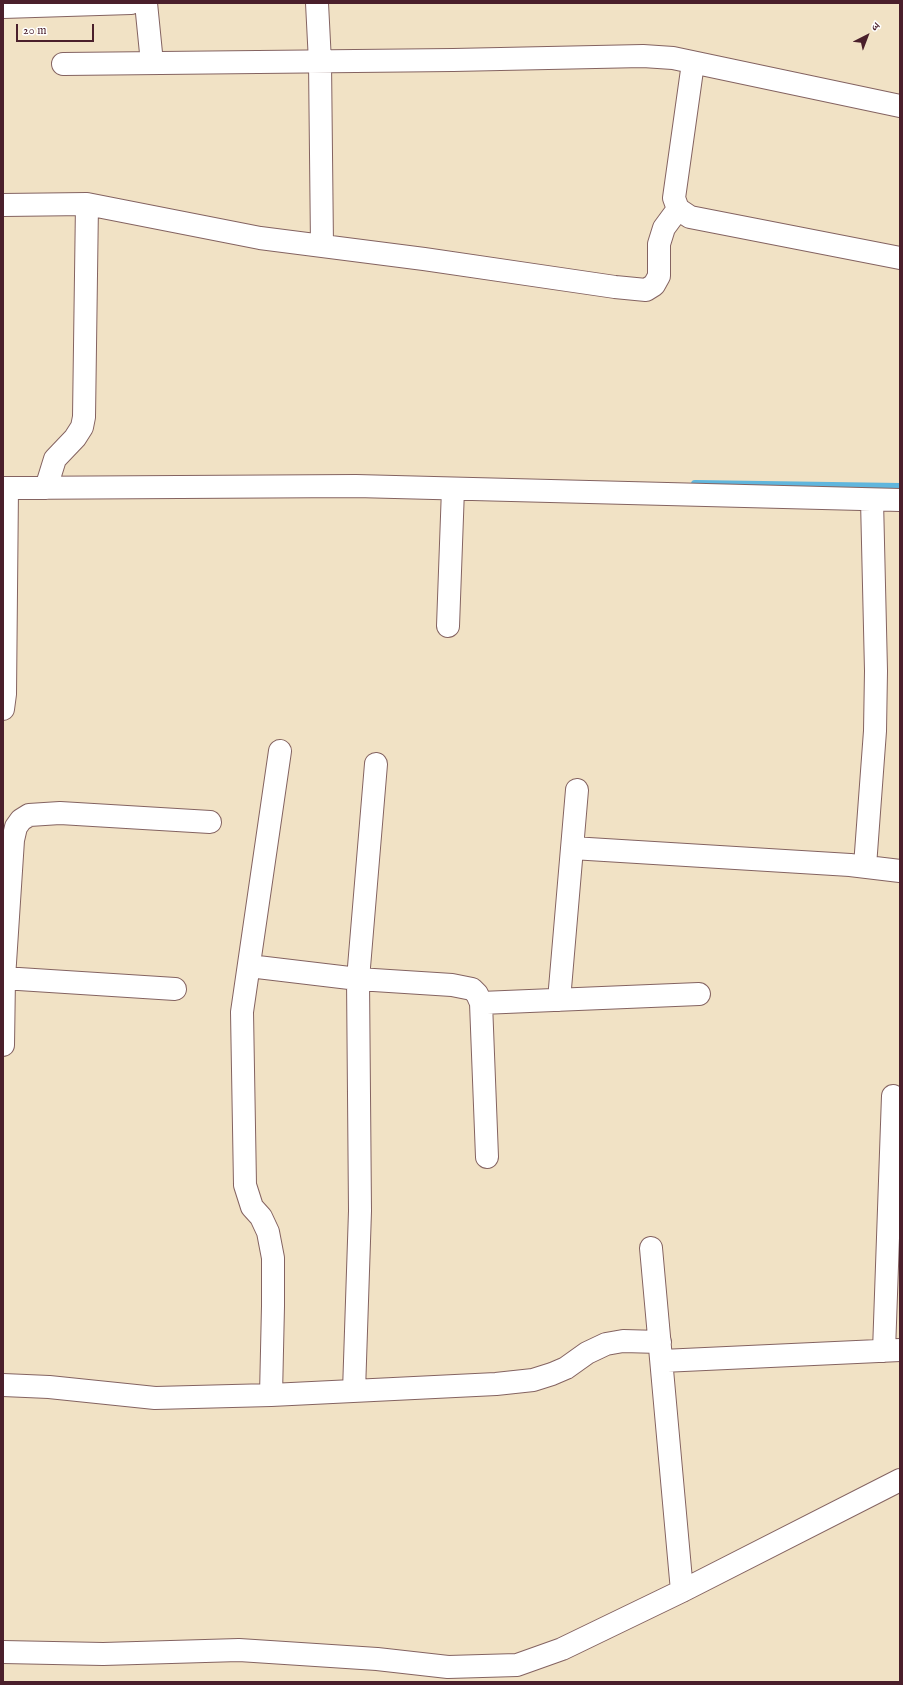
<!DOCTYPE html>
<html>
<head>
<meta charset="utf-8">
<style>
  body { margin:0 }
  #map { position:relative; width:903px; height:1685px; overflow:hidden; background:#f1e2c5; font-family:"IM FELL English","Noto Serif Devanagari",serif }
  canvas { display:block }
  .frame { position:absolute; inset:0; border:4px solid #4a1f2b; pointer-events:none }
  .north { position:absolute; left:847px; top:16px; width:40px; height:40px; -webkit-text-stroke:3px #fff; paint-order:stroke; rotate:42deg; font-size:11px; font-weight:700; line-height:16px; text-align:center; color:#4a1f2b }
  .north::after { content:''; display:block; margin:auto; width:14px; height:18px; background:#4a1f2b; clip-path:polygon(50% 0,100% 100%,50% 72%,0 100%) }
  .scale { position:absolute; left:16px; top:24px; width:78px; height:18px; box-sizing:border-box; border:2px solid #4a1f2b; border-top:0; padding-left:5px; font-size:12px; line-height:14px; white-space:nowrap; color:#4a1f2b; -webkit-text-stroke:3px #fff; paint-order:stroke }
</style>
</head>
<body>
<div id="map">
<canvas width="903" height="1685"></canvas>
<div class="frame"></div>
<div class="north">उ</div>
<div class="scale">20 m</div>
</div>
<script>
const context = document.querySelector('canvas').getContext('2d');
context.lineJoin = 'round';
const poly = rows => new Path2D(rows.map(r => 'M' + r).join(''));
function trace(path, color, width, dash) { context.strokeStyle = color; context.lineWidth = width; context.lineCap = dash ? 'butt' : 'round'; context.setLineDash(dash || []); context.stroke(path); }
trace(poly([
  [695,484,900,487]
]), '#60b6dd', 8);
const minor = poly([
  [146,3,152,63],
  [317,3,320,62,322,246],
  [3,7,131,3],
  [693,63,674,198,678,209,690,217,900,258],
  [63,64,453,60,643,56,673,58,900,106],
  [3,205,87,204,260,238,424,259,615,287,646,290,654,285,659,276,659,244,664,228,678,209],
  [3,488,356,486,900,500],
  [46,488,55,459,75,438,82,427,84,417,87,204],
  [448,626,453,489],
  [3,709,5,694,7,488],
  [572,848,850,865,900,871],
  [865,866,875,731,876,671,872,500],
  [249,966,358,979,452,985,472,989,477,994,481,1003,487,1157],
  [3,978,175,989],
  [559,1000,577,790],
  [481,1003,699,994],
  [3,1045,4,978,13,840,16,827,21,820,29,815,60,813,210,822],
  [651,1248,682,1591],
  [884,1351,893,1096],
  [662,1361,900,1350],
  [3,1385,49,1387,155,1398,271,1395,496,1384,533,1380,552,1374,566,1368,587,1353,606,1344,623,1341,660,1342],
  [354,1391,360,1211,358,979,376,764],
  [271,1395,273,1306,273,1258,268,1232,261,1217,252,1207,245,1185,242,1012,280,751],
  [3,1652,103,1654,239,1650,377,1659,448,1667,517,1665,562,1649,682,1591,900,1480]
]);
trace(minor, '#846361', 24);
trace(minor, '#fff', 22);
</script>
</body>
</html>
